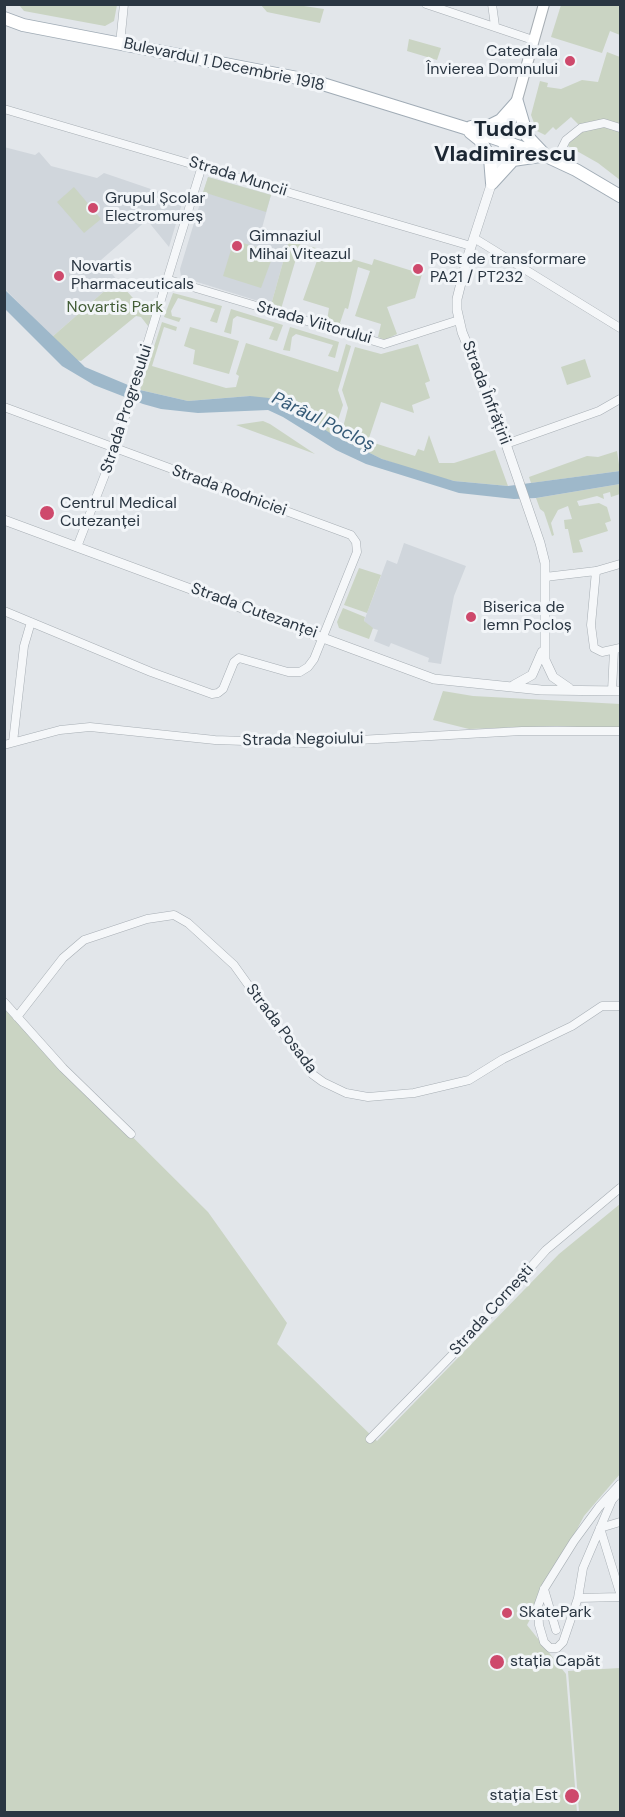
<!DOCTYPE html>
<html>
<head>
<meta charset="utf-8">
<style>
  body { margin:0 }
  #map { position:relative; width:625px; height:1817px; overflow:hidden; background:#e2e6ea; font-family:"DM Sans",sans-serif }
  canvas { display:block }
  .frame { position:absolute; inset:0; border:6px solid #2a3642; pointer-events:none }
</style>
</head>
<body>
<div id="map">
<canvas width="625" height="1817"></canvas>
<div class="frame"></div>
</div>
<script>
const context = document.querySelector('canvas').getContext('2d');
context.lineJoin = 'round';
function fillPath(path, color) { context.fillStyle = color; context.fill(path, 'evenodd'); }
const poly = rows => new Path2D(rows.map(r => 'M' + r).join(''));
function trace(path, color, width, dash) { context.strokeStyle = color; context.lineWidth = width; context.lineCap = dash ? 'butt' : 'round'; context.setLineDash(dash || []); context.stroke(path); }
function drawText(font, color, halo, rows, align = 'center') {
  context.font = font + ' "DM Sans",sans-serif'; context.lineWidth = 6; context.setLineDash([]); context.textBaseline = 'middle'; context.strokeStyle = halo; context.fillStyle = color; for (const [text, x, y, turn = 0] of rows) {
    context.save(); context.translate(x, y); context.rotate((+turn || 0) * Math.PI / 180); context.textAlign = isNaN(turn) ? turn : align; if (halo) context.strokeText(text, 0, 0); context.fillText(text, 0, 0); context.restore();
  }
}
fillPath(poly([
  [4,147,35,155,39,152,51,166,97,178,104,173,183,200,169,247,147,220,101,260,117,280,52,337,5,289],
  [208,177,271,195,262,228,290,237,271,305,181,277,180,269],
  [404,543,466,566,454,596,441,664,428,662,429,658,391,643,389,647,374,641,378,630,368,627,364,621,387,560,397,564]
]), '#d0d6dc');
fillPath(poly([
  [19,5,19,4,117,5,114,21,105,26,24,11],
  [261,5,297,5,324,9,320,23,267,12],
  [561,5,620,5,620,35,610,31,602,53,551,37],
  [409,39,441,48,437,60,407,51],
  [607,52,620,57,620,125,604,121,588,122,580,126,571,117,556,130,553,127,545,135,537,131,531,115,540,81,548,83,547,87,561,89,582,80,598,82],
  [604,126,620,131,620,180,598,163,568,146,570,141,583,131],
  [208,177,271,195,266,212,203,192],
  [74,187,101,219,84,233,57,202],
  [290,237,301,242,281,309,271,305],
  [234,240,274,253,261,288,223,276],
  [309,246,323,250,321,256,343,262,345,257,372,265,374,259,422,274,415,298,387,307,397,334,385,340,378,337,381,324,355,316,370,271,358,267,348,309,345,308,340,323,344,327,327,321,329,308,303,300,319,255,306,251],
  [117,280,140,306,154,310,148,326,141,317,136,316,81,361,76,360,52,337],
  [173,293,222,306,217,323,210,321,215,309,178,298,171,311,172,316,181,318,179,322,164,317],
  [231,309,283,325,277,341,269,339,274,327,237,316,233,319,231,334,224,332],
  [162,322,177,327,176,331,164,327,152,366,226,388,236,387,239,376,236,374,246,343,338,372,346,344,351,346,338,390,343,405,333,435,250,396,188,401,140,390],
  [190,327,239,341,229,374,193,364,195,350,184,346],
  [290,327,339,342,335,358,328,356,333,345,296,334,292,337,290,351,283,350],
  [418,344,430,381,425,383,430,398,412,405,414,413,381,402,368,441,415,456,418,449,424,451,429,435,439,463,454,463,495,450,508,486,454,481,424,474,382,459,340,439,348,408,342,390,355,347,381,354],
  [585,359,591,377,567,385,561,367],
  [263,421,270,424,315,454,236,425],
  [617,451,620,471,531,483,529,477,587,456,598,457],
  [620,484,620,494,611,497,610,492,603,494,604,499,597,496,577,501,579,506,599,503,607,507,611,521,605,523,608,531,579,540,583,552,573,553,568,529,565,529,564,520,572,519,568,506,558,510,551,523,554,535,552,536,544,512,540,509,536,498],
  [359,568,381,575,367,613,344,605],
  [343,608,365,617,364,621,373,628,369,639,339,628,337,622],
  [443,691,473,696,620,704,620,729,557,726,469,729,433,720],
  [4,1009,208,1212,287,1323,277,1344,377,1441,559,1254,620,1204,620,1474,584,1516,527,1625,566,1674,577,1812,5,1812],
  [620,1668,620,1812,579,1812,568,1671]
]), '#cad4c3');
fillPath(poly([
  [4,289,85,367,140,390,188,401,250,396,269,398,289,406,333,435,382,459,454,481,508,486,620,471,620,484,536,498,514,499,459,493,366,464,336,450,283,417,268,410,198,413,161,409,143,404,94,385,62,366,5,309]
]), '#9eb8ca');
const minor = poly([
  [426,4,533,40],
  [492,4,495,26],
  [120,44,124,4],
  [4,109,471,246],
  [556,160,566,140,581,128,604,123,620,128],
  [474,238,620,328],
  [169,280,384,344,459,320],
  [4,407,351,535,356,542,357,552,314,659,308,667,300,672,288,672,239,658,234,662,223,689,218,693,212,694,151,672,4,611],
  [506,444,599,411,620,399],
  [77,547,116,446,202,166],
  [596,571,591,625,594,648,602,652,620,648],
  [545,577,596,571,620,564],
  [612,691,614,650],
  [13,742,24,646,31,622],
  [4,745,60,730,90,727,215,740,304,743,522,731,620,731],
  [4,1002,63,1068,131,1134],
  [17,1017,63,958,84,940,147,919,174,915,188,923,234,965,312,1074,323,1082,346,1093,368,1097,414,1093,469,1080,503,1059,572,1026,602,1006,620,1006],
  [370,1439,459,1348,546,1250,620,1188],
  [620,1484,599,1507,574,1541,544,1589,538,1606,539,1625,544,1642,550,1648,557,1648,563,1642,578,1598,583,1568,612,1500,620,1491],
  [600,1528,620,1593],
  [600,1528,620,1522],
  [544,1589,556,1630],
  [578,1598,620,1597]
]);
const tertiary = poly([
  [505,142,467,259,457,299,457,310,462,332,497,418,540,543,545,563,545,660,553,677,569,688],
  [4,520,434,679,541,690,620,691],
  [514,685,532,675,542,652]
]);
const secondary = poly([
  [505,142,544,4]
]);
const primary = poly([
  [4,18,23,25,313,81,465,128,546,156,576,170,620,196],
  [517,102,527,136,543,153],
  [471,127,491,125,501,120,517,102],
  [470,132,480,140,490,158,492,183],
  [492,183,513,160,540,156]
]);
trace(minor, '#a7aeb4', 9);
trace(tertiary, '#a7aeb4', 10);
trace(secondary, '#a7aeb4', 12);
trace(primary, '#a1acb6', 14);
trace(minor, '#f5f7f9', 8);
trace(tertiary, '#f5f7f9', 9);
trace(secondary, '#fff', 10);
trace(primary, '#fff', 12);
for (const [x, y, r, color] of [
  [570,61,6,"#ce496c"],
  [93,208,6,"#ce496c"],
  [237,246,6,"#ce496c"],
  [418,269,6,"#ce496c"],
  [59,276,6,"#ce496c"],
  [47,513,8,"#ce496c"],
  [471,617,6,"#ce496c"],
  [507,1613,6,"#ce496c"],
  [497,1662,8,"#ce496c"],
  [572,1796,8,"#ce496c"]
]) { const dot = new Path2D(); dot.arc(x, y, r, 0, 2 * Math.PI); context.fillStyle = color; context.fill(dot); trace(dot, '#f2f5f8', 2); }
drawText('16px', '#2a3642', '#f2f5f8', [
  ["Catedrala",558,52,"right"],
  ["Învierea Domnului",558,70,"right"],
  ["Grupul Școlar",105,199],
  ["Electromureș",105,217],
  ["Gimnaziul",249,237],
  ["Mihai Viteazul",249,255],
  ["Post de transformare",430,260],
  ["PA21 / PT232",430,278],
  ["Novartis",71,267],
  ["Pharmaceuticals",71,285],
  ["Centrul Medical",60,504],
  ["Cutezanței",60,522],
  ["Biserica de",483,608],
  ["lemn Pocloș",483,626],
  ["SkatePark",519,1613],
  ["stația Capăt",510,1662],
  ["stația Est",558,1796,"right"]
], 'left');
drawText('16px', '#2a3642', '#f2f5f8', [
  ["Bulevardul 1 Decembrie 1918",224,65,12],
  ["Strada Muncii",238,177,17],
  ["Strada Viitorului",314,323,16],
  ["Strada Înfrățirii",486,393,69],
  ["Strada Progresului",127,409,-72],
  ["Strada Rodniciei",229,491,20],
  ["Strada Cutezanței",254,611,20],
  ["Strada Negoiului",303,740,-1],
  ["Strada Posada",281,1029,53],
  ["Strada Cornești",492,1310,-48]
]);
drawText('16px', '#435e37', '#f2f5f8', [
  ["Novartis Park",115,308]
]);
drawText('italic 18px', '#345976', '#f2f5f8', [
  ["Pârâul Pocloș",323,422,26]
]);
drawText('bold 22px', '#1c2733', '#f2f5f8', [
  ["Tudor",505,130],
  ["Vladimirescu",505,155]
]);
</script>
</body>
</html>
